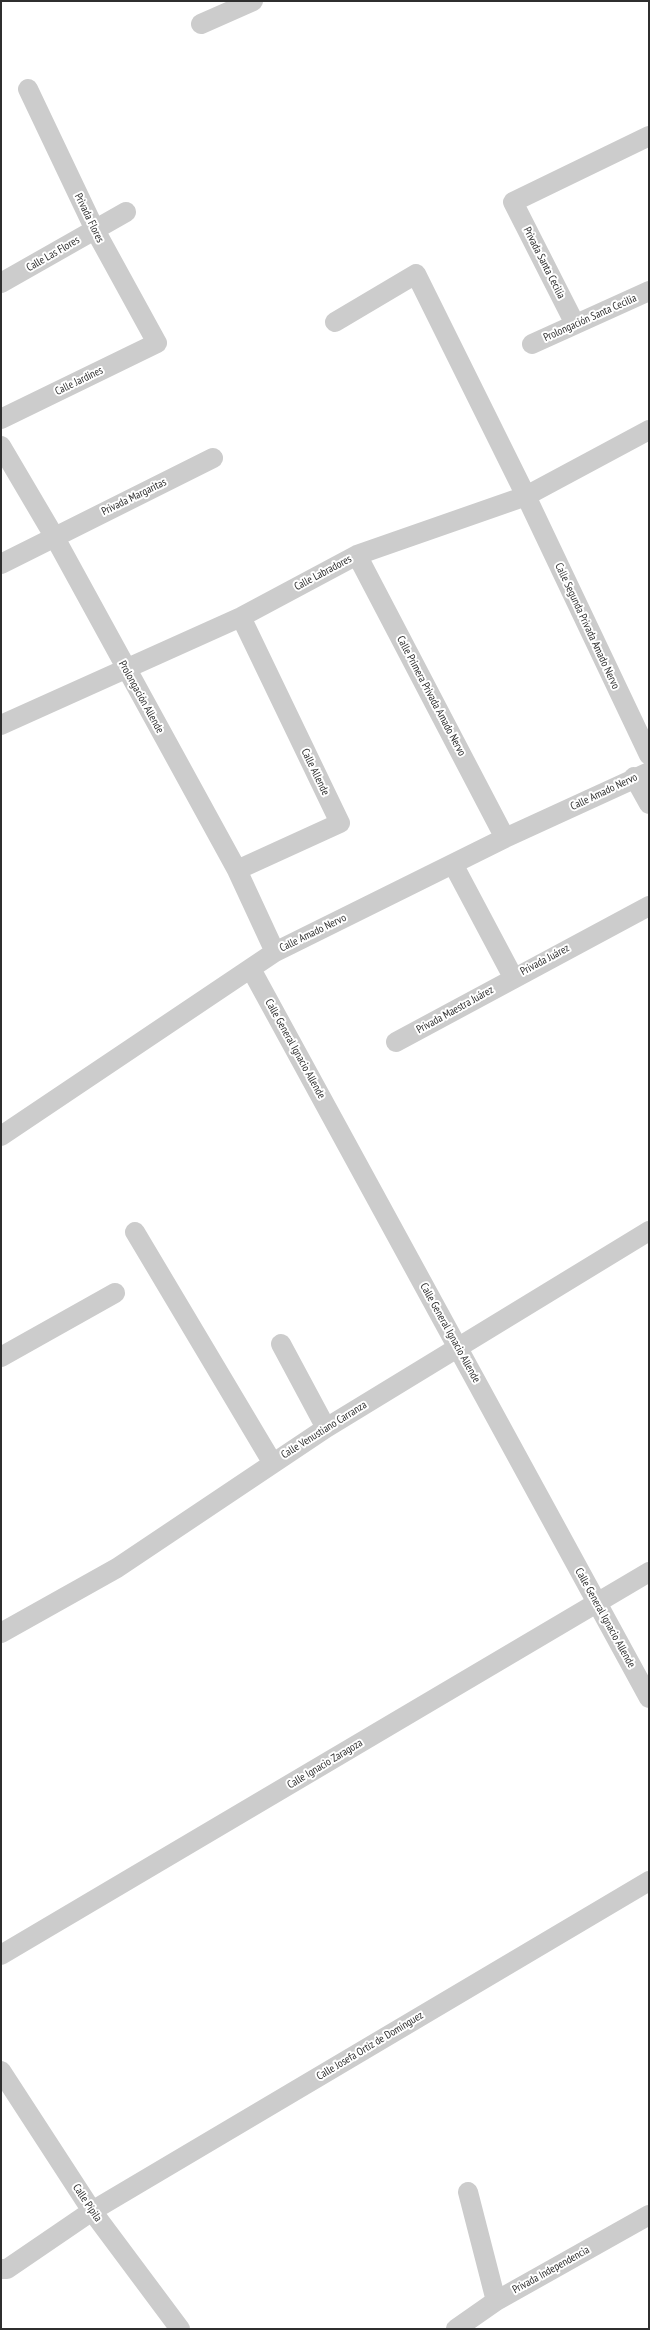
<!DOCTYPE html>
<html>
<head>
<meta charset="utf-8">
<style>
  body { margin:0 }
  #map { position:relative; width:650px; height:2330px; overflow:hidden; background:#fff; font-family:"PT Sans Narrow",sans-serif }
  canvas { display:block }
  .frame { position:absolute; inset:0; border:2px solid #2f2f2f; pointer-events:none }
</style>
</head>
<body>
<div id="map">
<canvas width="650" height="2330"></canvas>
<div class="frame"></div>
</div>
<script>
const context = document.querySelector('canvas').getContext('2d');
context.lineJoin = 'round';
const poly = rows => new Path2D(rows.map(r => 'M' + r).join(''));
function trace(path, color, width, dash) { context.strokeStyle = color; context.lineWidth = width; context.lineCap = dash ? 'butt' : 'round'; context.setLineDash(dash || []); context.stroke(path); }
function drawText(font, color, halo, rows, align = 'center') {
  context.font = font + ' "PT Sans Narrow",sans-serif'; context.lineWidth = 4; context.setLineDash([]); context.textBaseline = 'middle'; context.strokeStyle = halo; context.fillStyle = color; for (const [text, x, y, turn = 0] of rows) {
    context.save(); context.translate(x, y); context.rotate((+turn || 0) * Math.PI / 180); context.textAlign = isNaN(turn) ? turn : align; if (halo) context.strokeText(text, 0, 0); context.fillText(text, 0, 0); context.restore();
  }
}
trace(poly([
  [201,24,253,1],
  [1,283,126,212],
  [335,322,416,274,526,496,649,755],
  [575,324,513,202,649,136],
  [532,344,649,291],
  [1,419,157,343,95,230,28,89],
  [1,446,54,536,237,870,275,952],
  [357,555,505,838],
  [1,564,213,458],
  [1,725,241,617,357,555,526,496,649,430],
  [634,777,649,804],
  [453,864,513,977],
  [237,870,340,823,241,617],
  [251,969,649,1698],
  [396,1042,649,906],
  [1,1136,275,952,505,838,649,772],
  [135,1232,272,1462],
  [281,1344,326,1428],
  [1,1357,115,1293],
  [1,1633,117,1568,326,1428,649,1231],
  [1,1955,649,1572],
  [1,2071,92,2211,180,2329],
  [468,2192,496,2301],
  [1,2269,7,2269,92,2211,649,1881],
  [456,2329,496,2301,649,2215]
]), '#ccc', 20);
drawText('11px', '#2f2f2f', '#fff', [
  ["Privada Flores",89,218,64],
  ["Calle Las Flores",53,254,-30],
  ["Privada Santa Cecilia",544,263,63],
  ["Prolongación Santa Cecilia",590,318,-24],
  ["Calle Jardines",79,381,-26],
  ["Privada Margaritas",134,497,-26],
  ["Calle Labradores",323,573,-28],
  ["Calle Segunda Privada Amado Nervo",587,626,65],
  ["Calle Primera Privada Amado Nervo",431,696,62],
  ["Prolongación Allende",141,697,61],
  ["Calle Allende",315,772,64],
  ["Calle Amado Nervo",604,792,-25],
  ["Calle Amado Nervo",313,933,-26],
  ["Privada Juárez",545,960,-28],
  ["Privada Maestra Juárez",455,1010,-29],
  ["Calle General Ignacio Allende",295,1049,61],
  ["Calle General Ignacio Allende",450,1333,61],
  ["Calle Venustiano Carranza",324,1430,-32],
  ["Calle General Ignacio Allende",605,1618,61],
  ["Calle Ignacio Zaragoza",325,1764,-31],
  ["Calle Josefa Ortiz de Domínguez",370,2046,-31],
  ["Calle Pípila",87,2203,56],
  ["Privada Independencia",551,2270,-29]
]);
</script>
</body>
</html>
